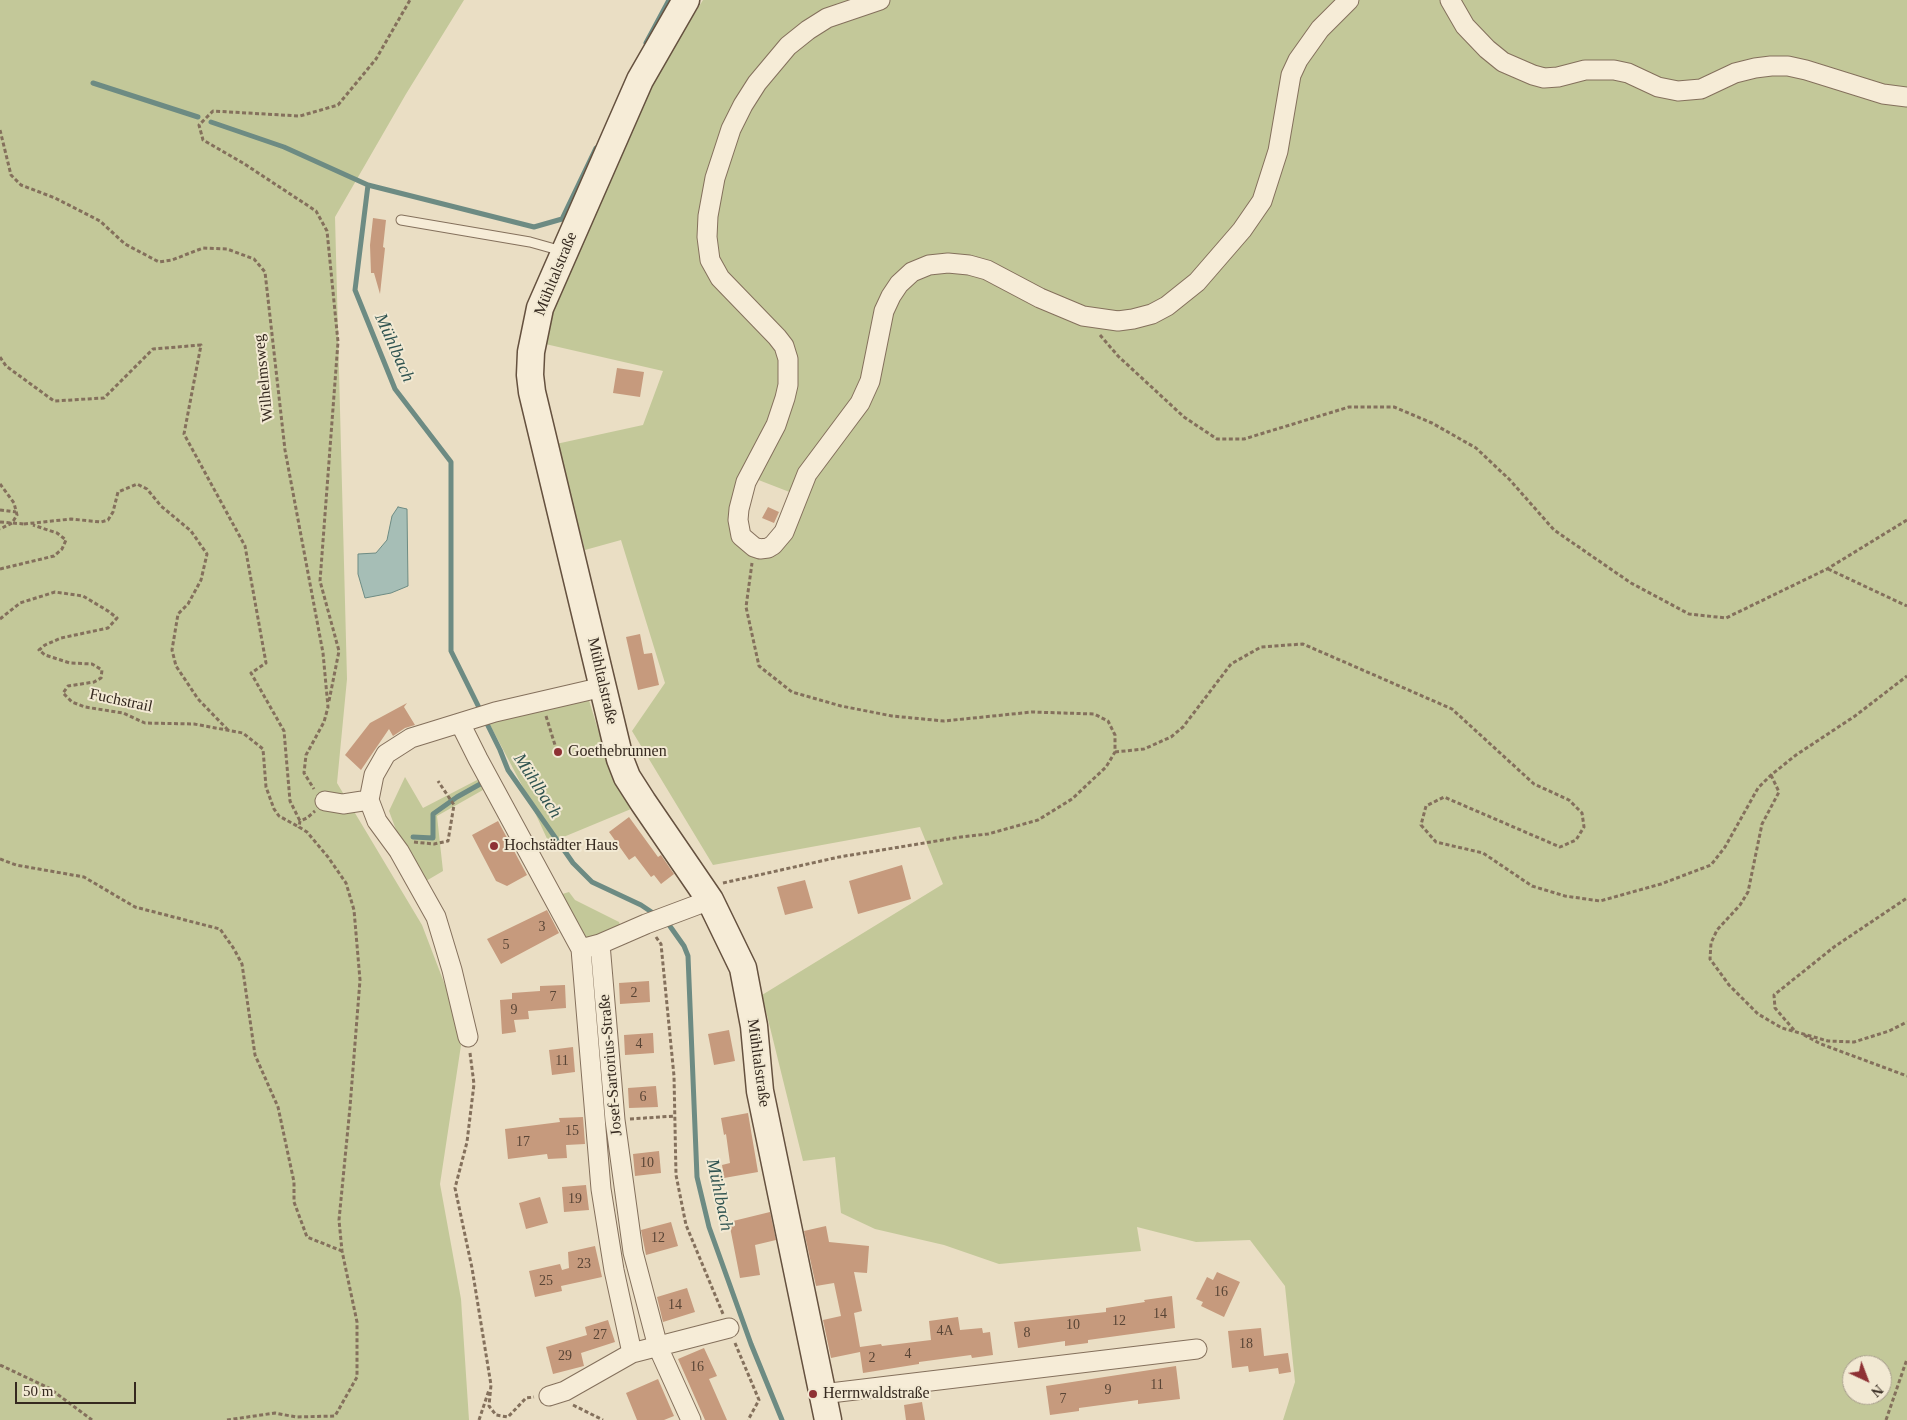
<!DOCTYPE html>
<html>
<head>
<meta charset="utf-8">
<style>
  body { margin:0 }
  #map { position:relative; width:1907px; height:1420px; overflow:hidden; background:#eadec4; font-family:"Times New Roman",serif }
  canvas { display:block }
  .north { position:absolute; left:1842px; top:1355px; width:50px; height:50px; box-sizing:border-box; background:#f2e9d3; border:1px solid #a69c8b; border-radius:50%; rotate:137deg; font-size:14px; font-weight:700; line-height:20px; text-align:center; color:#35291f }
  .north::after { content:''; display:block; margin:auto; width:18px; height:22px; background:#8e3134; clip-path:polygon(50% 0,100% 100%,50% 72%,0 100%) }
  .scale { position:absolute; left:15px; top:1382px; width:121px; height:22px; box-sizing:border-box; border:2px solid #35291f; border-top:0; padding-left:6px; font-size:15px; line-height:18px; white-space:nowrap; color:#35291f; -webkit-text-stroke:4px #f2e9d3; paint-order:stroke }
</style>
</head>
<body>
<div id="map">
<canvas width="1907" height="1420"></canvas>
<div class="north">N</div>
<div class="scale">50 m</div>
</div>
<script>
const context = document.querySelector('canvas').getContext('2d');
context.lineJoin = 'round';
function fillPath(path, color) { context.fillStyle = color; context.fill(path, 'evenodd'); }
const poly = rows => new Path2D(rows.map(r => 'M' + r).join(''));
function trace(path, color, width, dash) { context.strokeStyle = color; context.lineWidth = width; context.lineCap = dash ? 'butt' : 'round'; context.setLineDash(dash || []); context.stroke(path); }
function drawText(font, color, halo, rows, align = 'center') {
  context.font = font + ' "Times New Roman",serif'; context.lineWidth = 4; context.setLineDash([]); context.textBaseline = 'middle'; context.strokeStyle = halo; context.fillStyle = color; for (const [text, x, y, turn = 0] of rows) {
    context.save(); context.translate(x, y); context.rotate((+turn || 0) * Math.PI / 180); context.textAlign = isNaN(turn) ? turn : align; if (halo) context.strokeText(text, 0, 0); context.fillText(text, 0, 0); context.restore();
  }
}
fillPath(poly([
  [0,0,464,0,406,94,335,217,347,679,337,783,422,925,463,1032,440,1184,461,1299,469,1420,0,1420],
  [703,0,1907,0,1907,1420,1283,1420,1295,1382,1285,1286,1250,1240,1196,1242,1137,1227,1141,1251,999,1264,944,1245,875,1229,841,1213,835,1157,803,1161,762,995,943,884,920,827,713,865,632,731,665,683,621,540,585,550,556,444,643,425,663,371,541,343,634,110],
  [743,474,805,498,760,556,734,497],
  [1852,1365,1882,1365,1882,1395,1852,1395],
  [588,697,614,782,631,809,549,843,525,791,489,723],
  [405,777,423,808,477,780,490,786,437,816,443,871,426,881,405,854,389,811],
  [569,892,575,900,619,922,621,928,582,941,559,895]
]), '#c3c899');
const water = poly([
  [398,507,407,509,408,586,391,593,365,598,358,574,358,554,376,553,387,540,392,516,398,507]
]);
fillPath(water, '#a6beb6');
trace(water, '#6d8b83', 1);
trace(poly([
  [646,43,669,0],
  [93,83,198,117],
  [211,122,284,147,368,185],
  [596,148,562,219,534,227,368,185,355,290,395,389,451,462,451,651,500,750,508,770,573,863,592,882,641,905,656,915],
  [413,837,433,838,433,814,457,797,482,783,480,779],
  [667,922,684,946,688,956,697,1177,709,1227,751,1344,782,1420]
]), '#6d8b83', 5);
fillPath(poly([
  [373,218,386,220,383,247,385,248,380,294,374,273,371,273,370,245],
  [617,368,644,372,640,397,613,393],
  [768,507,779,512,774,523,762,518],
  [640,634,644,654,652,653,659,685,638,690,626,637],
  [407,703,404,707,415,725,405,728,393,736,389,729,361,770,345,755,370,723],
  [629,817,658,857,661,855,674,874,661,884,654,875,651,877,635,856,629,860,609,832],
  [498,821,527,875,507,886,496,881,472,835],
  [902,865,911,899,858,914,849,881],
  [805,880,813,908,785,915,777,887],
  [547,910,559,933,501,964,487,939],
  [649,981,650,1002,620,1004,619,983],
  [565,985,566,1008,528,1011,529,1019,514,1020,516,1032,502,1034,500,1000,512,999,512,993,540,991,540,986],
  [729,1030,735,1061,714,1065,708,1034],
  [653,1033,654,1053,625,1055,624,1035],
  [573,1047,575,1072,552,1075,549,1050],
  [656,1086,658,1107,629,1108,628,1088],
  [748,1113,758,1172,724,1178,722,1165,730,1163,726,1134,724,1135,721,1118],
  [583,1117,585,1144,566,1145,567,1158,548,1159,547,1154,508,1159,505,1129,560,1122,559,1118],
  [659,1151,661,1173,635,1176,633,1154],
  [586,1185,589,1210,564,1212,562,1187],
  [540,1197,548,1223,526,1229,519,1203],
  [770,1212,776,1240,755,1245,760,1275,740,1278,729,1222],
  [671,1222,678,1246,646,1255,641,1230],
  [826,1226,829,1242,869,1246,867,1273,854,1272,862,1311,854,1313,860,1347,881,1344,882,1346,931,1340,929,1321,958,1317,960,1330,982,1328,983,1333,990,1332,993,1355,972,1358,971,1355,919,1362,919,1364,863,1373,860,1352,831,1358,823,1320,841,1316,834,1283,816,1286,804,1231],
  [595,1246,602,1277,561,1286,562,1291,535,1297,529,1271,560,1264,562,1270,569,1268,568,1252],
  [1217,1272,1240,1282,1224,1317,1201,1306,1203,1302,1196,1299,1207,1277,1213,1280],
  [687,1288,695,1312,663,1322,657,1297],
  [1172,1296,1175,1328,1088,1340,1088,1343,1065,1346,1065,1341,1018,1348,1014,1322,1106,1312,1106,1308,1145,1302,1144,1300],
  [608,1320,615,1342,581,1353,584,1366,553,1374,546,1347,587,1335,585,1327],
  [1261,1328,1264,1356,1288,1353,1291,1372,1279,1374,1278,1368,1249,1372,1248,1366,1232,1368,1228,1331],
  [704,1348,717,1376,709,1379,727,1420,705,1420,678,1359],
  [1176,1366,1180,1399,1138,1404,1138,1400,1079,1408,1079,1411,1050,1415,1046,1386],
  [658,1379,674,1416,664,1420,637,1420,626,1393],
  [922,1402,925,1420,906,1420,904,1405]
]), '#c69a7d');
const lane = poly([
  [401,220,530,242,562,251]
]);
const street = poly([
  [880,0,827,18,808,30,788,46,757,83,743,105,731,129,715,178,708,216,707,237,710,260,720,278,777,337,784,346,788,359,788,385,785,398,776,425,746,482,739,509,738,520,741,536,754,547,760,549,768,548,773,545,784,532,807,474,860,403,870,381,884,311,891,296,899,284,912,272,929,265,948,263,969,265,987,270,1040,298,1083,316,1118,321,1133,319,1152,314,1167,306,1197,282,1242,230,1262,201,1278,151,1291,75,1298,60,1320,29,1349,0],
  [1450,0,1465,26,1487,49,1503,62,1533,75,1544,78,1558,77,1585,70,1614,70,1628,73,1658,87,1678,91,1701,89,1735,73,1755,68,1771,66,1788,66,1806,70,1883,94,1907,97],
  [460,723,478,759,581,949,600,944,646,924,710,900],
  [369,800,377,821,399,851,436,917,452,970,468,1037],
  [325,801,343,804,369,800,374,775,386,754,411,738,495,712,603,687],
  [600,944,615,1120,633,1252,658,1347,691,1420],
  [581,949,601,1189,614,1270,632,1353],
  [822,1394,1197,1349],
  [549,1396,565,1391,632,1353,729,1328]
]);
const secondary = poly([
  [686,0,640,80,540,308,531,352,530,375,532,392,620,759,627,777,643,802,710,900,743,968,754,1026,760,1091,828,1420]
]);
trace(lane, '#84705c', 11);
trace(street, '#84705c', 21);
trace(secondary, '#65513f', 29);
trace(poly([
  [0,130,11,175,21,185,55,198,100,221,125,244,159,262,172,260,203,248,227,249,254,259,265,272,285,450,323,653,328,707,324,722,306,755,304,773,314,789],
  [1100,335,1118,356,1184,417,1217,439,1244,439,1349,407,1394,407,1432,423,1476,448,1510,480,1554,530,1631,583,1689,614,1726,618,1827,569,1907,520],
  [0,357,6,366,54,401,104,398,153,349,201,345,184,434,245,546,266,663,251,673,284,731,290,801,300,821],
  [0,484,14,503,17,515,12,523,0,529],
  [0,510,16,512],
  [0,522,24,524],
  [24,524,71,519,101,522,108,520,113,512,118,492,137,484,147,489,161,506,191,531,207,554,201,580,188,604,178,614,172,650,176,666,198,699,228,730],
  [0,569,54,556,62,549,66,540,57,533,33,525],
  [1828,569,1907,606],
  [0,619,20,603,55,592,83,596,108,611,117,618,108,628,61,638,45,645,39,650,45,655,70,663,92,664,102,670,101,678,94,682,68,686,63,693,72,702,85,707,123,713,145,723,194,724,243,733,263,749,266,787,274,809,279,816,299,827],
  [329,701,339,651,320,581,338,342,327,231,316,211,243,163,203,140,199,125,213,111,300,116,338,105,376,59,410,0],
  [546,716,555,745],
  [1115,752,1144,749,1171,737,1183,727,1231,664,1261,647,1303,644,1452,709,1534,784,1569,800,1582,813,1584,827,1576,840,1560,847,1444,797,1426,806,1421,825,1436,842,1483,853,1532,886,1565,896,1600,901,1661,884,1711,865,1725,847,1758,788,1771,775,1796,755,1855,716,1907,676],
  [1771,775,1779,792,1762,824,1748,892,1740,905,1717,930,1711,943,1710,959,1729,985,1758,1014,1782,1028,1828,1041,1854,1042,1889,1031,1907,1022],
  [414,842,434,844,448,841,454,805,438,781],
  [0,859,16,865,84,877,135,907,220,929,234,949,242,964,255,1055,278,1107,294,1182,294,1202,307,1237,342,1251],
  [723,883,839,857,961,837,988,834,1038,820,1072,799,1106,767,1115,752,1115,735,1108,721,1094,714,1032,712,944,721,892,716,841,706,792,692,759,666,746,607,752,563],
  [656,937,661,944,674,1076,676,1175,686,1225,723,1314],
  [1794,1030,1775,1008,1774,995,1834,947,1907,898],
  [1804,1035,1821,1044,1907,1076],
  [470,1053,474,1084,467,1142,455,1188,472,1268,491,1385,489,1406,496,1415,508,1417,526,1398,534,1397],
  [630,1119,675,1116],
  [735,1343,759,1400,748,1420],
  [0,1365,49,1388,92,1420],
  [573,1405,603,1420],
  [227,1420,275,1413,296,1417,335,1416,357,1377,357,1322,342,1251,339,1220,350,1107,360,980,354,910,346,883,328,857,307,832,299,827,300,821,307,818,315,811],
  [479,1420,489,1390],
  [1886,1420,1907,1359]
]), '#84705c', 3, [4, 2.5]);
trace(lane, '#f6ecd7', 9);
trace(street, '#f6ecd7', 19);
trace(secondary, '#f6ecd7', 26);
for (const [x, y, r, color] of [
  [558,752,5,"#8e3134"],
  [494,846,5,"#8e3134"],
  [813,1394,5,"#8e3134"]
]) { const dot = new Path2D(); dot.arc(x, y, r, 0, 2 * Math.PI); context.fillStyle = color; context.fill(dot); trace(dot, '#f2e9d3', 2); }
drawText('14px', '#594536', null, [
  ["3",542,927],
  ["5",506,945],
  ["2",634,993],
  ["7",553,997],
  ["9",514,1010],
  ["4",639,1044],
  ["11",562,1061],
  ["6",643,1097],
  ["15",572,1131],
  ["17",523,1142],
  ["10",647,1163],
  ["19",575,1199],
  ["12",658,1238],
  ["23",584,1264],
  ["25",546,1281],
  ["16",1221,1292],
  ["14",675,1305],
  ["14",1160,1314],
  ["12",1119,1321],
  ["10",1073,1325],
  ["4A",945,1331],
  ["8",1027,1333],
  ["27",600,1335],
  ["18",1246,1344],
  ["4",908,1354],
  ["29",565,1356],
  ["2",872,1358],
  ["16",697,1367],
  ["11",1157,1385],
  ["9",1108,1390],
  ["7",1063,1399]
]);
drawText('16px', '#35291f', '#f2e9d3', [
  ["Mühltalstraße",556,274,-68],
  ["Wilhelmsweg",264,378,-96],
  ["Mühltalstraße",602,681,77],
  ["Fuchstrail",121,701,12],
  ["Mühltalstraße",758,1063,82],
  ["Josef-Sartorius-Straße",611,1065,-95]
]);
drawText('16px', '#35291f', '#f2e9d3', [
  ["Goethebrunnen",568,752],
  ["Hochstädter Haus",504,846],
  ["Herrnwaldstraße",823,1394]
], 'left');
drawText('italic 18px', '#2f5350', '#f2e9d3', [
  ["Mühlbach",394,348,66],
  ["Mühlbach",537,786,57],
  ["Mühlbach",719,1195,78]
]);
</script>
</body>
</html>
